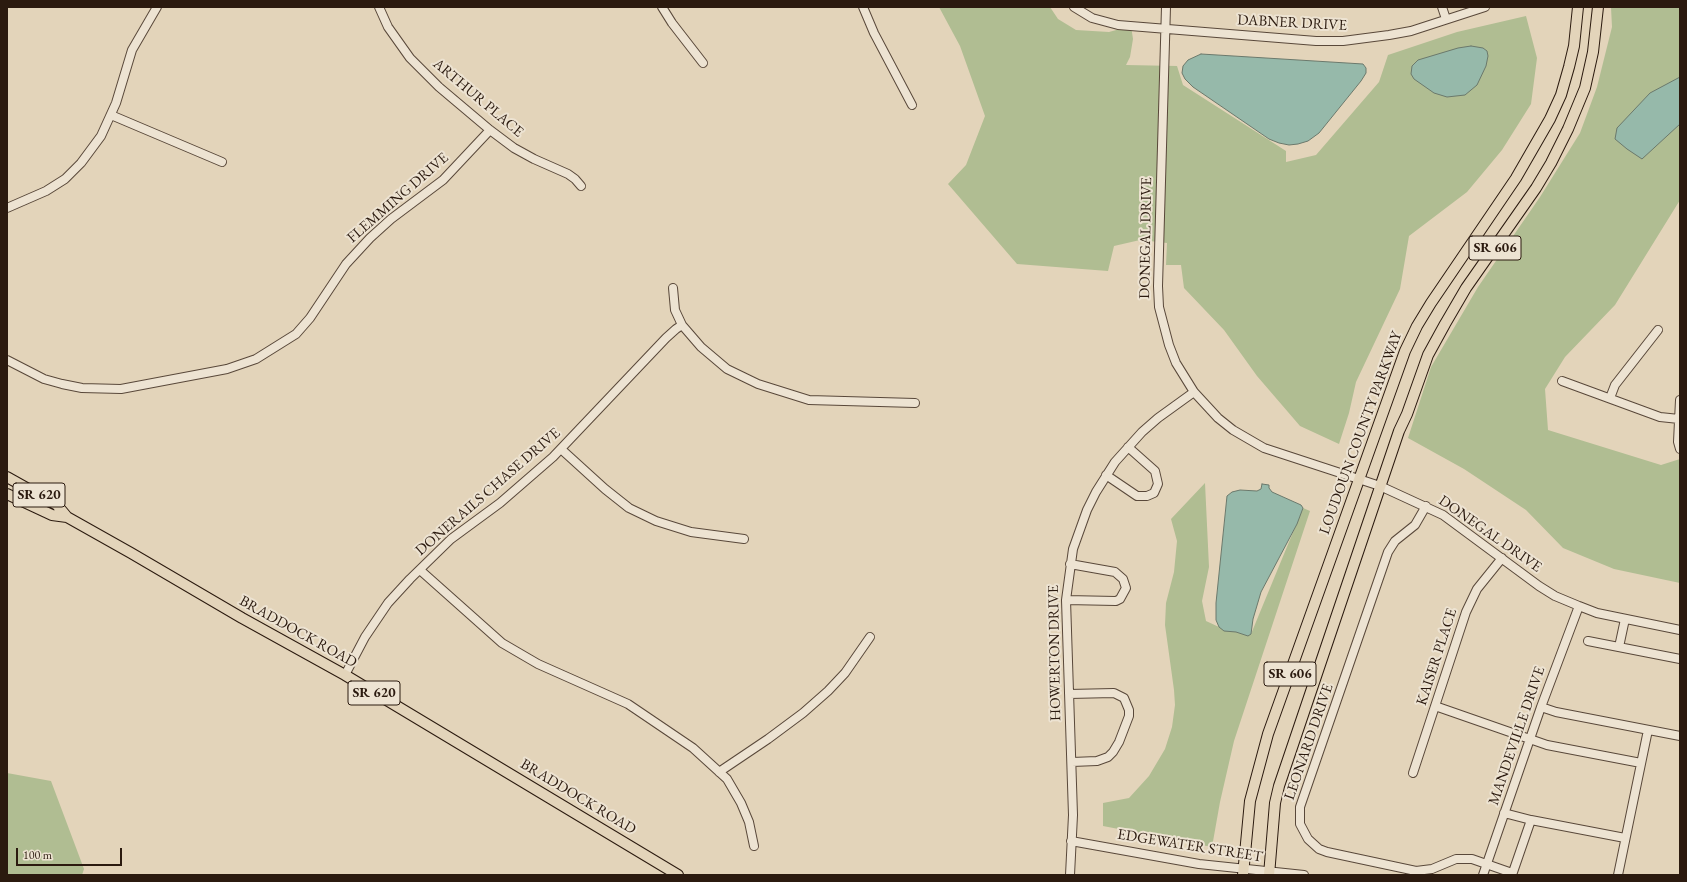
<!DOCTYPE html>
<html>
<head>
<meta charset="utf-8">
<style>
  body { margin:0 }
  #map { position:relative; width:1687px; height:882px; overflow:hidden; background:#e3d4ba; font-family:"EB Garamond",serif }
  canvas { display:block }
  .frame { position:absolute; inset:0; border:8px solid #2b1a0f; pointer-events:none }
  .scale { position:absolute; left:16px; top:848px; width:106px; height:18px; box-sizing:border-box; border:2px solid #2b1a0f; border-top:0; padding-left:5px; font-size:12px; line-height:14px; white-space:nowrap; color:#2b1a0f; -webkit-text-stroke:3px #ede3d2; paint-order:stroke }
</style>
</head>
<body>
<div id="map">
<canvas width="1687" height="882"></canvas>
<div class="frame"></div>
<div class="scale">100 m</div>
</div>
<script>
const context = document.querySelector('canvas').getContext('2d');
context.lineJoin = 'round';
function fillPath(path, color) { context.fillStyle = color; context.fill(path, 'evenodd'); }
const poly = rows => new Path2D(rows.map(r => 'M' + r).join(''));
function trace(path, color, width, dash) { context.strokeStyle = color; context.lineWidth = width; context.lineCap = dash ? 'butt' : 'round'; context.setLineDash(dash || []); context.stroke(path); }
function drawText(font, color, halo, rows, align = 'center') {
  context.font = font + ' "EB Garamond",serif'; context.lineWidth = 4; context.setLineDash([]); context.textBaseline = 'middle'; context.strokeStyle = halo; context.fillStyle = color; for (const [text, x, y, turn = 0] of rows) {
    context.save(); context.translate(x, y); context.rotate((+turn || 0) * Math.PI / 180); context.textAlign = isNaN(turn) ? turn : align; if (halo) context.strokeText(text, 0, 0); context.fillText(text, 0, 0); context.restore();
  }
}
fillPath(poly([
  [939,7,1050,7,1058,19,1076,30,1109,32,1131,26,1133,39,1130,57,1126,65,1177,66,1183,85,1286,151,1286,162,1316,155,1379,82,1388,55,1457,32,1526,16,1537,58,1531,104,1502,150,1467,192,1409,236,1400,289,1356,382,1349,413,1339,444,1300,426,1257,376,1224,330,1184,288,1181,265,1166,265,1167,243,1140,240,1114,246,1108,271,1017,264,948,184,966,165,985,116,960,46],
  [1611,7,1680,7,1680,200,1615,305,1565,357,1545,389,1548,430,1661,465,1680,459,1680,583,1614,569,1563,548,1526,510,1464,469,1408,438,1431,367,1478,287,1540,197,1580,133,1597,87,1612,27],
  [1205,483,1209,567,1202,601,1206,621,1219,627,1251,634,1303,508,1310,511,1234,741,1220,802,1212,847,1103,826,1103,803,1129,798,1149,776,1165,749,1172,727,1175,705,1174,690,1165,625,1166,603,1174,572,1177,541,1171,519],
  [7,773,51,781,84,869,82,875,7,875]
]), '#b0bd92');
const water = poly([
  [1471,46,1483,48,1487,51,1488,56,1486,66,1477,85,1465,95,1447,97,1434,93,1414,79,1411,74,1412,66,1418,60,1458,48,1471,46],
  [1201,54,1363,64,1366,68,1366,73,1361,81,1319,133,1308,141,1298,144,1289,145,1279,143,1269,139,1193,87,1185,79,1182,73,1183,66,1188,60,1201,54],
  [1680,77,1680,124,1642,159,1627,149,1615,139,1617,128,1650,93,1680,77],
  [1262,484,1269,485,1269,488,1272,492,1301,505,1303,508,1297,524,1261,592,1253,619,1251,634,1248,636,1236,632,1224,631,1219,627,1216,620,1216,603,1227,496,1232,492,1240,490,1257,491,1261,489,1262,484]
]);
fillPath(water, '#96b9aa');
trace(water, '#6b796c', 1);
const minor = poly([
  [379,7,388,27,410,58,439,87,490,130,514,148,534,159,568,174,575,179,581,186],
  [662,7,672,23,703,63],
  [863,7,874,33,912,105],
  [1074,7,1092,18,1118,25,1316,41,1343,41,1389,35,1411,31,1485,7],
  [1166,7,1158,286,1159,307,1169,345,1176,363,1194,392,1218,418,1233,430,1264,448,1380,486,1443,515,1539,586,1555,596,1579,606,1597,613,1680,630],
  [1442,7,1446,19],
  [111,115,222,162],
  [7,208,46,191,65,179,81,163,101,136,116,103,132,50,157,7],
  [673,288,675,310,682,325,701,347,727,369,758,384,809,400,915,403],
  [7,360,44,379,62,384,82,388,121,389,227,369,256,359,296,334,310,318,346,264,370,238,391,219,443,180,490,130],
  [1562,381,1660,417,1679,419],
  [1610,398,1615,385,1658,330],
  [1680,400,1678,442,1680,449],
  [561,449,605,489,629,508,656,521,691,532,744,539],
  [1106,475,1137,496,1147,496,1154,493,1158,484,1155,471,1128,447],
  [1426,506,1415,525,1395,541,1388,552,1300,807,1300,824,1308,839,1319,849,1327,852,1416,871,1432,869,1456,859,1472,859,1512,873],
  [420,570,502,643,538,664,628,704,693,748,727,779,741,803,749,822,754,846],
  [1066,600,1116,601,1120,599,1126,588,1123,579,1115,572,1070,564],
  [1588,641,1680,659],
  [1619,647,1625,619],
  [345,675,365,637,388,603,410,579,451,539,500,503,553,457,666,338,676,329,682,325],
  [1069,694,1114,693,1124,698,1129,710,1129,716,1119,742,1113,752,1108,757,1097,761,1072,762],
  [1435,706,1547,745,1641,763],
  [1541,707,1556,712,1680,736],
  [719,772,768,739,803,713,828,691,845,673,870,637],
  [1413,773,1466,612,1477,589,1502,558],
  [1504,813,1531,820,1625,838],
  [1071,841,1199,864,1304,875],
  [1070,875,1073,815,1066,600,1073,549,1087,510,1096,492,1115,462,1142,432,1158,418,1194,392],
  [1483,875,1541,707,1579,606],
  [1512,875,1531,820],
  [1618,875,1648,730]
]);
const major = poly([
  [7,477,57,505,67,517],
  [7,494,52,515,67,517,131,553,242,618,345,675,678,875],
  [1243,875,1250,801,1268,734,1405,351,1417,326,1431,303,1516,178,1550,119,1561,95,1569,67,1574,46,1578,7],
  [1269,875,1275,803,1279,786,1399,431,1407,414,1428,355,1445,324,1466,288,1536,188,1551,163,1568,129,1585,88,1593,52,1598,7]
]);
trace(minor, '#59483a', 10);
trace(major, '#2b1a0f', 12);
trace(minor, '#ede3d2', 8);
trace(major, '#e3d4ba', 10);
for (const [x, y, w] of [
  [1495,248,52],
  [39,495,52],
  [1290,674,52],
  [374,693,52]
]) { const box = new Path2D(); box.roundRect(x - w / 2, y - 12, w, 24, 3); context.fillStyle = '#ede3d2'; context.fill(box); trace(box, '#2b1a0f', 1); }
drawText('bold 14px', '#2b1a0f', null, [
  ["SR 606",1495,248],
  ["SR 620",39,495],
  ["SR 606",1290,674],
  ["SR 620",374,693]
]);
drawText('15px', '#2b1a0f', '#ede3d2', [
  ["DABNER DRIVE",1292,23,3],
  ["ARTHUR PLACE",478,98,40],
  ["FLEMMING DRIVE",398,198,-41],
  ["DONEGAL DRIVE",1146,238,-89],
  ["LOUDOUN COUNTY PARKWAY",1361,433,-70],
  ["DONERAILS CHASE DRIVE",488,492,-41],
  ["DONEGAL DRIVE",1490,534,35],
  ["BRADDOCK ROAD",298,632,29],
  ["HOWERTON DRIVE",1055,653,-91],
  ["KAISER PLACE",1437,657,-72],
  ["MANDEVILLE DRIVE",1517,736,-71],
  ["LEONARD DRIVE",1309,742,-71],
  ["BRADDOCK ROAD",578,797,31],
  ["EDGEWATER STREET",1190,846,9]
]);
</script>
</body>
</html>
